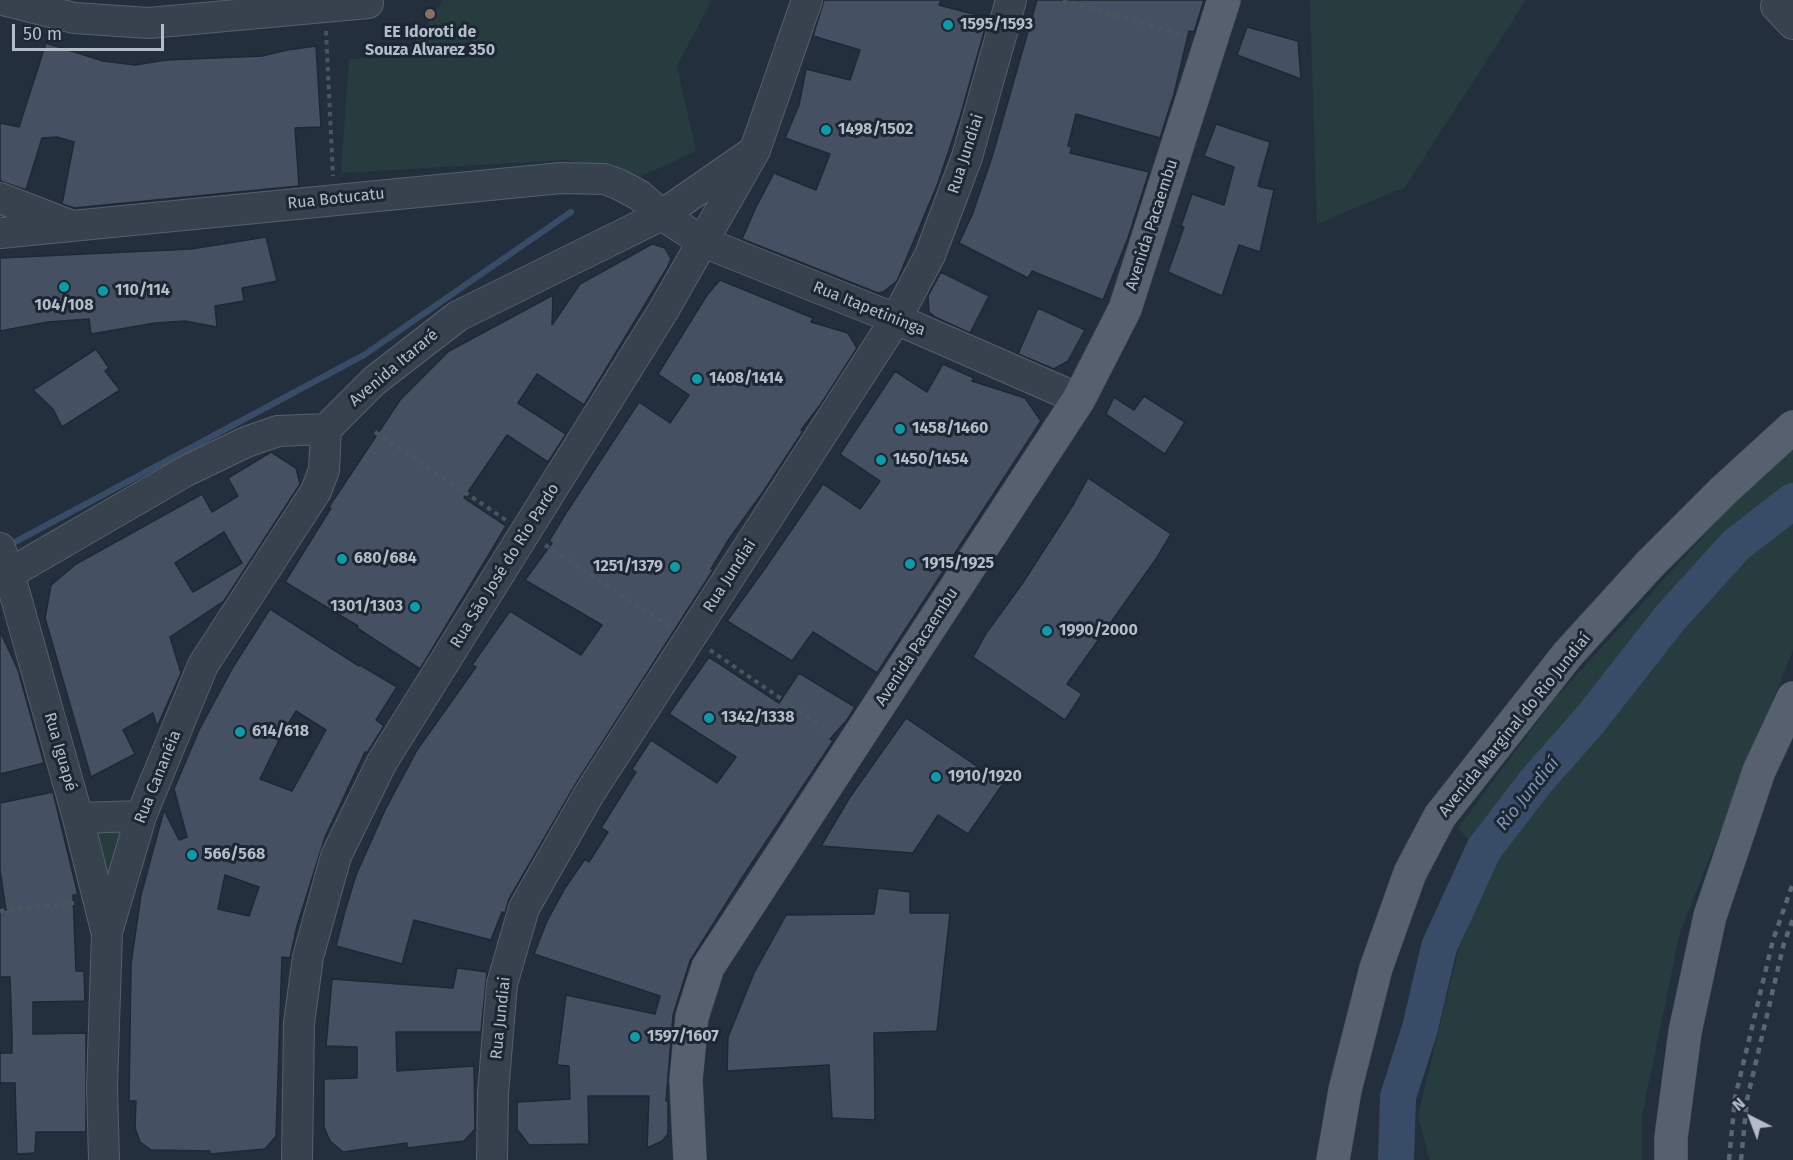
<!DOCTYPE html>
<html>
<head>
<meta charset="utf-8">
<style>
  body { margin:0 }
  #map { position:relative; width:1793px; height:1160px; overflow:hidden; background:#242f3e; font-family:"Fira Sans",sans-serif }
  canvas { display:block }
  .north { position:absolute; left:1721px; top:1088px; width:60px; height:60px; -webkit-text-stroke:4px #1d2633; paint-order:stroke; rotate:318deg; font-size:16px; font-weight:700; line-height:24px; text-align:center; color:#b4bcc9 }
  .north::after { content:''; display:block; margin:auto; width:21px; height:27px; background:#b4bcc9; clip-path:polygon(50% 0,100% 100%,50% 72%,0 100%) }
  .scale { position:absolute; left:12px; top:24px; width:152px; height:27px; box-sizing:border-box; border:3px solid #b4bcc9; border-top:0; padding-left:8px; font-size:18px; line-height:21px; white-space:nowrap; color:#b4bcc9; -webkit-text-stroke:4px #1d2633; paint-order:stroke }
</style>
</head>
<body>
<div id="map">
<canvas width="1793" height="1160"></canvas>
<div class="north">N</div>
<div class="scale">50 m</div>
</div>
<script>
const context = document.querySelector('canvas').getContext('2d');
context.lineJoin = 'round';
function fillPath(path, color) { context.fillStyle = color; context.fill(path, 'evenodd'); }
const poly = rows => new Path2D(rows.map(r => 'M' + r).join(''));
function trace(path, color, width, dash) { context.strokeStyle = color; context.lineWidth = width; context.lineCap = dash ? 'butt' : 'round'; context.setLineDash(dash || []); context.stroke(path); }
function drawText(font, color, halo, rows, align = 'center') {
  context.font = font + ' "Fira Sans",sans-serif'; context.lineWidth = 6; context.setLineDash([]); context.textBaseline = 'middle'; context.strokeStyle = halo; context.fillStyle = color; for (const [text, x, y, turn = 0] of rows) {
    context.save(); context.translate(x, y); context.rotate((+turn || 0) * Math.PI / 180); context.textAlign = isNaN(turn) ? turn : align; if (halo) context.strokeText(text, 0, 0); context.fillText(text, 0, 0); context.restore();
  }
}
fillPath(poly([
  [443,0,712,0,677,66,696,151,640,177,568,160,341,173,349,59,403,57,426,27],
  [1310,0,1526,0,1405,187,1317,224],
  [1793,449,1793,650,1680,932,1642,1116,1642,1160,1430,1160,1418,1115,1458,952,1492,867,1458,828,1553,701,1740,496],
  [92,829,125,829,108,887]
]), '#263c3f');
trace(poly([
  [15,542,364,355,571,212]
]), '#394c67', 6);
trace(poly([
  [1396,1160,1398,1097,1420,1028,1439,947,1484,849,1537,780,1590,720,1670,618,1736,545,1793,501]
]), '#394c67', 36);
const building = poly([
  [824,0,941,0,939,5,988,18,960,117,938,183,897,281,883,292,878,293,742,239,756,207,774,173,816,190,830,154,785,138,799,105,806,69,850,80,860,50,813,36,824,0],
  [1037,0,1204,0,1194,32,1189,31,1174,94,1160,138,1076,114,1068,146,1072,147,1070,153,1149,172,1128,238,1103,300,1032,271,1028,278,959,243,972,215,992,157,1037,0],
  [1247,27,1298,41,1301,79,1237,55,1247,27],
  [46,43,103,61,135,65,166,60,262,56,287,50,316,46,321,127,295,128,299,186,74,208,62,204,74,142,57,137,42,138,26,190,0,181,0,123,19,127,46,43],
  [1216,124,1270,142,1258,186,1274,190,1260,252,1239,245,1222,296,1168,272,1184,227,1181,226,1192,194,1224,205,1234,167,1204,156,1216,124],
  [266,237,277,281,242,288,244,301,215,306,217,327,185,321,155,323,91,334,89,319,48,322,0,331,0,258,191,249,266,237],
  [652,244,665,248,671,259,667,268,584,405,537,374,518,403,566,434,548,462,507,435,464,498,506,526,420,669,357,628,358,626,285,582,331,508,327,510,400,400,449,351,553,295,552,325,580,284,652,244],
  [941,272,989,296,970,333,935,317,929,312,928,296,941,272],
  [720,280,813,318,811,322,848,333,857,348,821,404,801,430,803,431,763,492,729,539,711,569,713,570,575,785,509,899,505,913,502,912,491,940,414,920,402,964,336,946,345,911,356,875,385,810,417,750,476,667,472,665,510,611,581,655,602,625,525,580,552,543,549,541,566,513,639,402,670,423,689,395,658,374,707,295,720,280],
  [1038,308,1085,330,1068,361,1054,369,1018,354,1038,308],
  [96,349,109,368,105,371,120,390,62,427,53,409,33,390,96,349],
  [943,364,974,378,972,381,1025,398,1041,421,877,673,813,632,792,661,727,621,766,567,823,484,860,509,880,481,840,454,895,371,927,392,943,364],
  [1144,396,1185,422,1165,454,1106,414,1114,397,1134,410,1144,396],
  [271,452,296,468,300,484,224,601,170,637,181,673,157,727,153,713,123,730,135,754,91,777,45,618,51,585,76,564,202,494,212,512,238,496,228,478,271,452],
  [224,532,242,563,193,592,175,563,224,532],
  [1088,478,1171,534,1156,559,1067,684,1082,694,1065,720,973,657,987,632,1022,584,1073,505,1088,478],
  [270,609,359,666,360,665,397,687,376,720,384,726,367,753,365,752,325,837,297,926,290,958,282,957,276,1136,265,1149,210,1154,210,1151,151,1150,140,1142,135,1128,136,1101,129,1101,131,964,141,895,164,810,179,840,187,837,174,789,199,730,233,667,270,609],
  [296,711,326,730,292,791,260,779,282,734,296,711],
  [225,875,259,887,249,916,218,909,225,875],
  [0,631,18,670,44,763,0,774,0,631],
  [709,657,779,703,799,673,855,707,847,720,830,739,833,741,742,878,690,961,673,1015,666,1101,668,1101,668,1134,662,1141,647,1148,649,1096,588,1096,589,1144,529,1145,517,1129,517,1102,570,1099,569,1066,557,1065,566,995,655,1014,660,996,534,954,547,921,565,888,585,859,589,862,608,832,601,828,636,772,632,769,651,740,717,783,736,757,669,714,709,657],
  [906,718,1003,784,968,834,938,815,913,853,821,846,850,797,906,718],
  [53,792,78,895,73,895,76,971,84,971,85,1001,33,1002,33,1034,86,1033,86,1132,36,1132,35,1153,17,1154,15,1083,0,1083,0,1053,12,1053,12,1034,10,977,0,977,0,911,6,910,0,870,0,803,53,792],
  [878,888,910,892,910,913,950,913,937,1031,874,1033,875,1120,832,1118,829,1065,727,1071,728,1037,754,973,786,915,874,914,878,888],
  [457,968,487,972,481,1032,396,1032,397,1071,474,1066,475,1129,464,1141,407,1148,407,1143,343,1152,330,1141,324,1127,324,1079,357,1078,357,1047,326,1046,332,979,453,988,457,968]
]);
fillPath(building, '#455162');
trace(building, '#1f2835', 1.5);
const minor = poly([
  [3,0,74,18,149,23,368,3],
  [1783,0,1776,6,1793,24],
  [0,198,67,224],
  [0,233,561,178,604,179,618,184,639,195,662,215,703,242,896,319,1079,399],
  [0,548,9,573,78,818,106,930],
  [0,579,186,471,246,442,278,431,326,429,374,381,458,316,662,215,750,154],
  [78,818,141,816],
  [104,1160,102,1087,107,932,141,816,203,665,316,491,324,470,326,429],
  [297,1160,299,1023,308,957,336,856,382,762,663,311,755,150,807,0],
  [492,1160,493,1093,502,984,524,908,589,794,896,319,930,255,967,157,1011,0]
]);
const major = poly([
  [690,1160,686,1080,692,1017,708,967,1079,399,1125,309,1224,0],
  [1333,1160,1345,1090,1376,968,1410,873,1440,816,1568,654,1650,564,1723,491,1793,427],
  [1671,1160,1671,1138,1685,1032,1710,916,1759,771,1793,698]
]);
trace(minor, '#565f6c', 32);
trace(major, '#414a57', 34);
trace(poly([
  [1063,0,1186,36],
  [326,31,333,176],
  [375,432,506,520],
  [545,545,669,626],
  [710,650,830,732],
  [0,911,74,903]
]), '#44595c', 4, [4.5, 4.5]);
trace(minor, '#38414e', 30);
trace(major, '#56606e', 33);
trace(poly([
  [1729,1160,1735,1098,1773,940,1793,883],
  [1741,1160,1747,1100,1784,943,1793,919]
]), '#5a6575', 4.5, [6, 6]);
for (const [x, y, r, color] of [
  [430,14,6,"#8d6e63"],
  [948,25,6,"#0f9aa8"],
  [826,130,6,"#0f9aa8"],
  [64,287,6,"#0f9aa8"],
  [103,291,6,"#0f9aa8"],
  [697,379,6,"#0f9aa8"],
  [900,429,6,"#0f9aa8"],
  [881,460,6,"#0f9aa8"],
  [342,559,6,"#0f9aa8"],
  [910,564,6,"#0f9aa8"],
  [675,567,6,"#0f9aa8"],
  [415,607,6,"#0f9aa8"],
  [1047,631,6,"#0f9aa8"],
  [709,718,6,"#0f9aa8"],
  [240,732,6,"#0f9aa8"],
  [936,777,6,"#0f9aa8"],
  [192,855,6,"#0f9aa8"],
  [635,1037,6,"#0f9aa8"]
]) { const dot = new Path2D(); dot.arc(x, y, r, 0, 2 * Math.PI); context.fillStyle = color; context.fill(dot); trace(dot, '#1d2633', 2); }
drawText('bold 16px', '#b4bcc9', '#1d2633', [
  ["1595/1593",960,25],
  ["EE Idoroti de",430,33,"center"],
  ["Souza Alvarez 350",430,51,"center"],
  ["1498/1502",838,130],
  ["110/114",115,291],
  ["104/108",64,306,"center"],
  ["1408/1414",709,379],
  ["1458/1460",912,429],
  ["1450/1454",893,460],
  ["680/684",354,559],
  ["1915/1925",922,564],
  ["1251/1379",663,567,"right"],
  ["1301/1303",403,607,"right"],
  ["1990/2000",1059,631],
  ["1342/1338",721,718],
  ["614/618",252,732],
  ["1910/1920",948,777],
  ["566/568",204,855],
  ["1597/1607",647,1037]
], 'left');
drawText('16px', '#b4bcc9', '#1d2633', [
  ["Rua Jundiai",966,154,-72],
  ["Rua Botucatu",336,199,-6],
  ["Avenida Pacaembu",1152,225,-72],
  ["Rua Itapetininga",869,309,22],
  ["Avenida Itararé",394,368,-40],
  ["Rua São José do Rio Pardo",505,566,-58],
  ["Rua Jundiai",730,576,-57],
  ["Avenida Pacaembu",917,647,-57],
  ["Avenida Marginal do Rio Jundiaí",1515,725,-51],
  ["Rua Iguapé",60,752,74],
  ["Rua Cananéia",158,777,-68],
  ["Rua Jundiai",501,1018,-84]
]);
drawText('italic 18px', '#7c92b1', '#1d2633', [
  ["Rio Jundiaí",1528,794,-51]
]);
</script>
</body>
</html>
